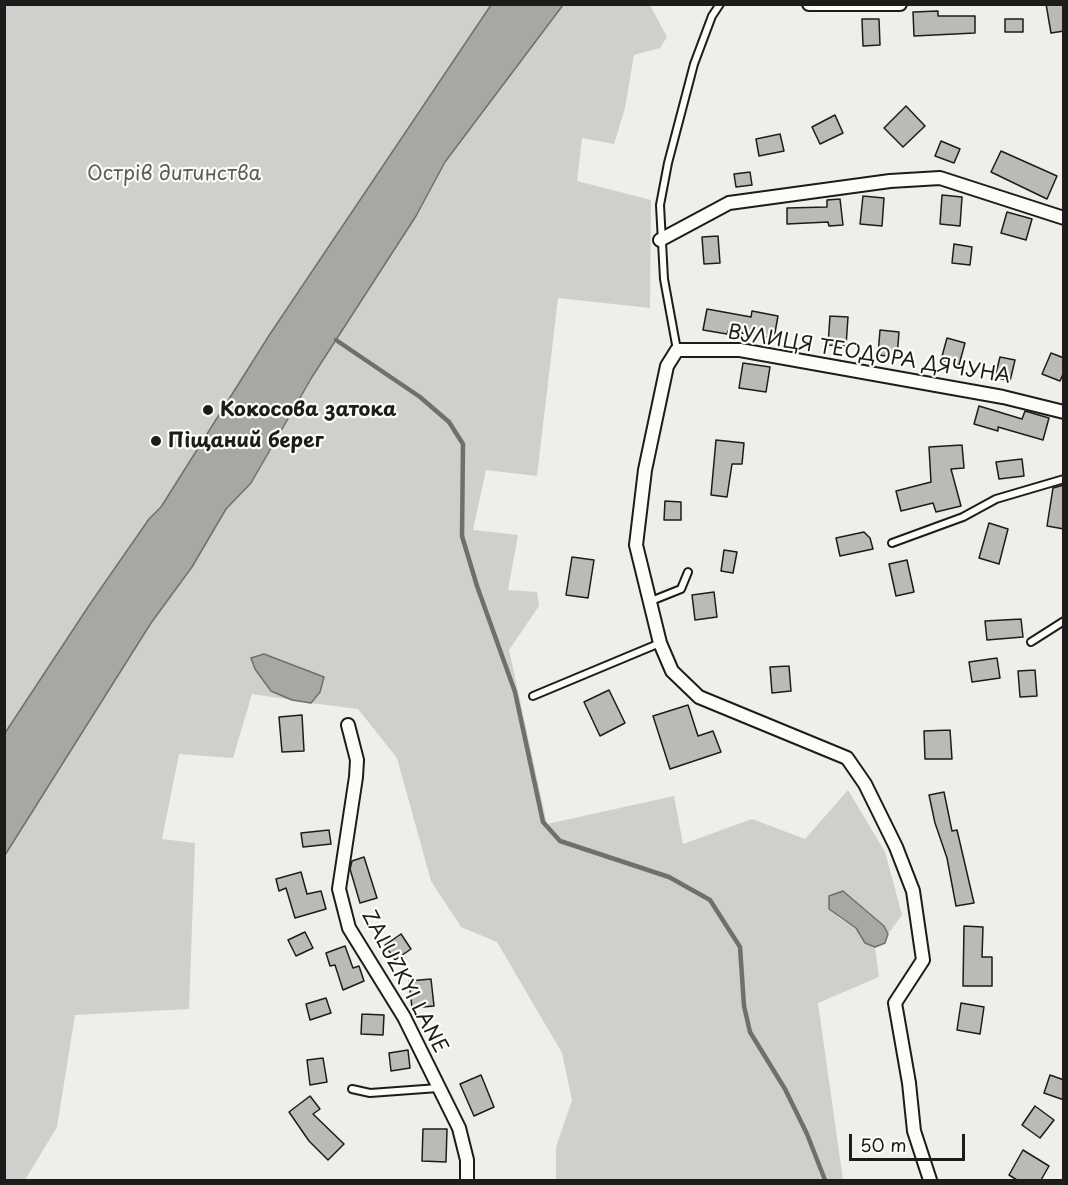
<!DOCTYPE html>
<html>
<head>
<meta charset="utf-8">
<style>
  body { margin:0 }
  #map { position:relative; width:1068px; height:1185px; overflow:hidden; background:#f0eeea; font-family:"Playpen Sans",sans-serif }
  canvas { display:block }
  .frame { position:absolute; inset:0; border:6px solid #1c1c1c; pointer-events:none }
  .scale { position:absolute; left:849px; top:1134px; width:116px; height:27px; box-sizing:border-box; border:3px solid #1c1c1c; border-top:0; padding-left:8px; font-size:18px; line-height:21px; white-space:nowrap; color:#1c1c1c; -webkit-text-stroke:4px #fdfcf7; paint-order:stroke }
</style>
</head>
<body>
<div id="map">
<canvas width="1068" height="1185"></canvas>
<div class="frame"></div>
<div class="scale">50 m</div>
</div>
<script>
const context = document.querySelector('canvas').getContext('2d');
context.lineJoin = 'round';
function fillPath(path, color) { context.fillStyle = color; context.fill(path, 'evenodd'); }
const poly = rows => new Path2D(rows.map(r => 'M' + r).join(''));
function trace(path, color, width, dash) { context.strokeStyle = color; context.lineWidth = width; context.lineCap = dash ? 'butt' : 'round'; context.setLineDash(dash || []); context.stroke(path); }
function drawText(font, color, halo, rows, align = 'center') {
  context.font = font + ' "Playpen Sans",sans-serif'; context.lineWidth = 4.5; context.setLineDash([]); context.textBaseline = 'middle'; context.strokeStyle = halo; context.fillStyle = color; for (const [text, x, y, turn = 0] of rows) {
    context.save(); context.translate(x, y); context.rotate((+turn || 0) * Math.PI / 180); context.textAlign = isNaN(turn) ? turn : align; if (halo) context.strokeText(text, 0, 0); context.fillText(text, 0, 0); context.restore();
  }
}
fillPath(poly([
  [4,5,491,5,270,334,161,507,149,519,90,604,5,733],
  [563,5,650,5,667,37,660,48,634,55,625,108,614,144,582,138,577,181,651,200,650,308,558,298,537,476,486,470,473,530,518,535,508,590,537,592,539,606,509,650,547,824,674,796,683,844,752,819,805,839,848,790,885,852,902,915,888,934,884,925,843,891,829,896,838,917,856,928,865,943,875,947,879,977,818,1003,843,1180,556,1180,556,1147,572,1100,562,1053,497,942,461,927,431,881,397,758,358,709,311,703,320,692,323,677,264,654,255,669,271,691,292,700,252,694,233,758,179,754,162,839,195,843,189,1009,75,1015,57,1127,25,1180,5,1180,5,855,151,623,192,568,226,509,251,483,312,377,416,216,445,162]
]), '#d0cfcc');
const water = poly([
  [491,5,563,5,445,162,416,216,312,377,251,483,226,509,192,567,151,623,5,855,5,733,90,604,149,519,161,507,270,334,491,5],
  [264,654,324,677,320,692,311,703,292,700,271,691,255,669,251,658,264,654],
  [843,891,884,926,888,934,885,943,875,947,865,943,856,928,829,909,829,896,843,891]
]);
fillPath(water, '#a8a7a3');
trace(water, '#706f6d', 1.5);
trace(poly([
  [336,340,420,397,449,422,463,444,462,536,477,586,515,692,543,822,560,841,669,877,710,900,740,947,744,1006,750,1032,785,1089,807,1134,825,1180]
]), '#706f6d', 4.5);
const building = poly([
  [1046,4,1064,4,1064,31,1051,33,1046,4],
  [938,11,938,16,975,16,975,33,914,36,913,12,938,11],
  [862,19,879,19,880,45,863,46,862,19],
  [1005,19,1023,19,1023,32,1005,32,1005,19],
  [906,106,925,126,903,147,884,128,906,106],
  [835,115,843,133,820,144,812,127,835,115],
  [780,134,784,151,759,156,756,139,780,134],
  [941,141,960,149,954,163,935,156,941,141],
  [1001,151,1057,176,1047,199,991,172,1001,151],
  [750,172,752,185,736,187,734,174,750,172],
  [942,195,962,197,960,226,940,224,942,195],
  [863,196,884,198,882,226,860,224,863,196],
  [840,199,843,225,829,226,828,222,787,224,787,208,827,207,827,200,840,199],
  [1007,212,1032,219,1026,240,1001,233,1007,212],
  [718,236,720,263,704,264,702,237,718,236],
  [954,244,972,247,970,265,952,263,954,244],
  [707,309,751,317,752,311,778,316,774,338,728,331,727,334,703,330,707,309],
  [830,316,848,317,846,346,828,345,830,316],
  [880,330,899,332,897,357,878,355,880,330],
  [947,338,965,343,959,365,941,360,947,338],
  [1051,353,1064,358,1064,372,1060,381,1042,374,1051,353],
  [1000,357,1015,360,1010,381,995,377,1000,357],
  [743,363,770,367,766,392,739,388,743,363],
  [979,406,1022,419,1025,411,1049,418,1043,440,998,427,998,431,974,424,979,406],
  [716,440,744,443,742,464,732,464,727,497,711,495,716,440],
  [962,445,964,468,951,469,961,506,936,512,933,503,901,511,896,491,931,482,929,447,962,445],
  [1022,459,1024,476,999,479,996,462,1022,459],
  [1064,485,1064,529,1047,526,1053,488,1064,485],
  [665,501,681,502,681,520,664,520,665,501],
  [989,523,1008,529,999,564,979,558,989,523],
  [864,532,870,538,873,549,840,556,836,538,864,532],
  [724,550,737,552,733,573,721,571,724,550],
  [572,557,594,560,588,598,566,595,572,557],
  [907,560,914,592,896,596,889,564,907,560],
  [714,592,717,617,695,620,692,595,714,592],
  [1021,619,1023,637,987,640,985,621,1021,619],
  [997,658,1000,678,972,682,969,662,997,658],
  [789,666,791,691,772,693,770,667,789,666],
  [1035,670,1037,696,1020,697,1018,671,1035,670],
  [609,690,625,723,600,736,584,702,609,690],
  [688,705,698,736,713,731,721,752,670,769,653,716,688,705],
  [302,715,304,751,282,752,279,717,302,715],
  [950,730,952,759,925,759,924,731,950,730],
  [944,792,952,831,957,830,974,903,956,906,947,858,935,823,929,795,944,792],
  [329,830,331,844,303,847,301,833,329,830],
  [364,857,377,898,360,903,350,869,352,861,364,857],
  [301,872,307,894,321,891,326,909,295,918,286,888,279,891,276,879,301,872],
  [964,926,983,927,982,957,992,957,992,986,963,986,964,926],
  [305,932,313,948,296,956,288,940,305,932],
  [401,934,411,949,395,960,385,945,401,934],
  [345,946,353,968,359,966,364,981,343,990,335,965,330,966,326,953,345,946],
  [431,979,434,1006,412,1008,409,981,431,979],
  [326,998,331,1013,310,1020,306,1004,326,998],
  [961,1003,984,1007,980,1034,957,1030,961,1003],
  [362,1014,384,1015,383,1035,361,1034,362,1014],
  [408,1050,410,1068,391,1071,389,1053,408,1050],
  [323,1058,327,1082,310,1085,307,1060,323,1058],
  [481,1075,494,1107,474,1116,460,1084,481,1075],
  [1050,1075,1064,1080,1064,1100,1044,1093,1050,1075],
  [310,1096,320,1109,313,1114,344,1144,328,1160,309,1141,289,1112,310,1096],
  [1035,1106,1054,1120,1040,1138,1022,1125,1035,1106],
  [423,1129,447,1129,446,1162,422,1161,423,1129],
  [1023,1150,1049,1166,1041,1180,1017,1180,1009,1175,1023,1150]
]);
fillPath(building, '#bbbab6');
trace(building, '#1c1c1c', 1.5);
const service = poly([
  [677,350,664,279,660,205,668,163,694,64,712,16,720,4],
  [892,543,963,517,996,499,1064,479],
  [651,601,681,589,688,572],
  [1031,642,1064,621],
  [533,696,660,643],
  [352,1089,370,1093,438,1088]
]);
const minor = poly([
  [809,4,900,4],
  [660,240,729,203,890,181,940,178,1064,218],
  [348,725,357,760,356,777,339,889,349,928,404,1017,459,1128,467,1160,467,1180],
  [930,1180,914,1131,909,1083,895,1003,923,960,913,891,896,847,865,784,847,758,699,697,672,671,660,643,636,545,645,470,667,366,677,350,740,350,1003,397,1064,412]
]);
trace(service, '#1c1c1c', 10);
trace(minor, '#1c1c1c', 16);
trace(service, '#fdfcf7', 6);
trace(minor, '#fdfcf7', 12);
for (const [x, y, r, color] of [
  [208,410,6,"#1c1c1c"],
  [156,441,6,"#1c1c1c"]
]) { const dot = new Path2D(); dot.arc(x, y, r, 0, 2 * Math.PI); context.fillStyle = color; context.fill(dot); trace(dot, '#fdfcf7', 2); }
drawText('20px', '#5b5b5a', '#fdfcf7', [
  ["Острів дитинства",174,174]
]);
drawText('20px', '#1c1c1c', '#fdfcf7', [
  ["ВУЛИЦЯ ТЕОДОРА ДЯЧУНА",869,355,9],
  ["ZALUZKYI LANE",404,982,62]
]);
drawText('bold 20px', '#1c1c1c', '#fdfcf7', [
  ["Кокосова затока",220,410],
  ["Піщаний берег",168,441]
], 'left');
</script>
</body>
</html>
